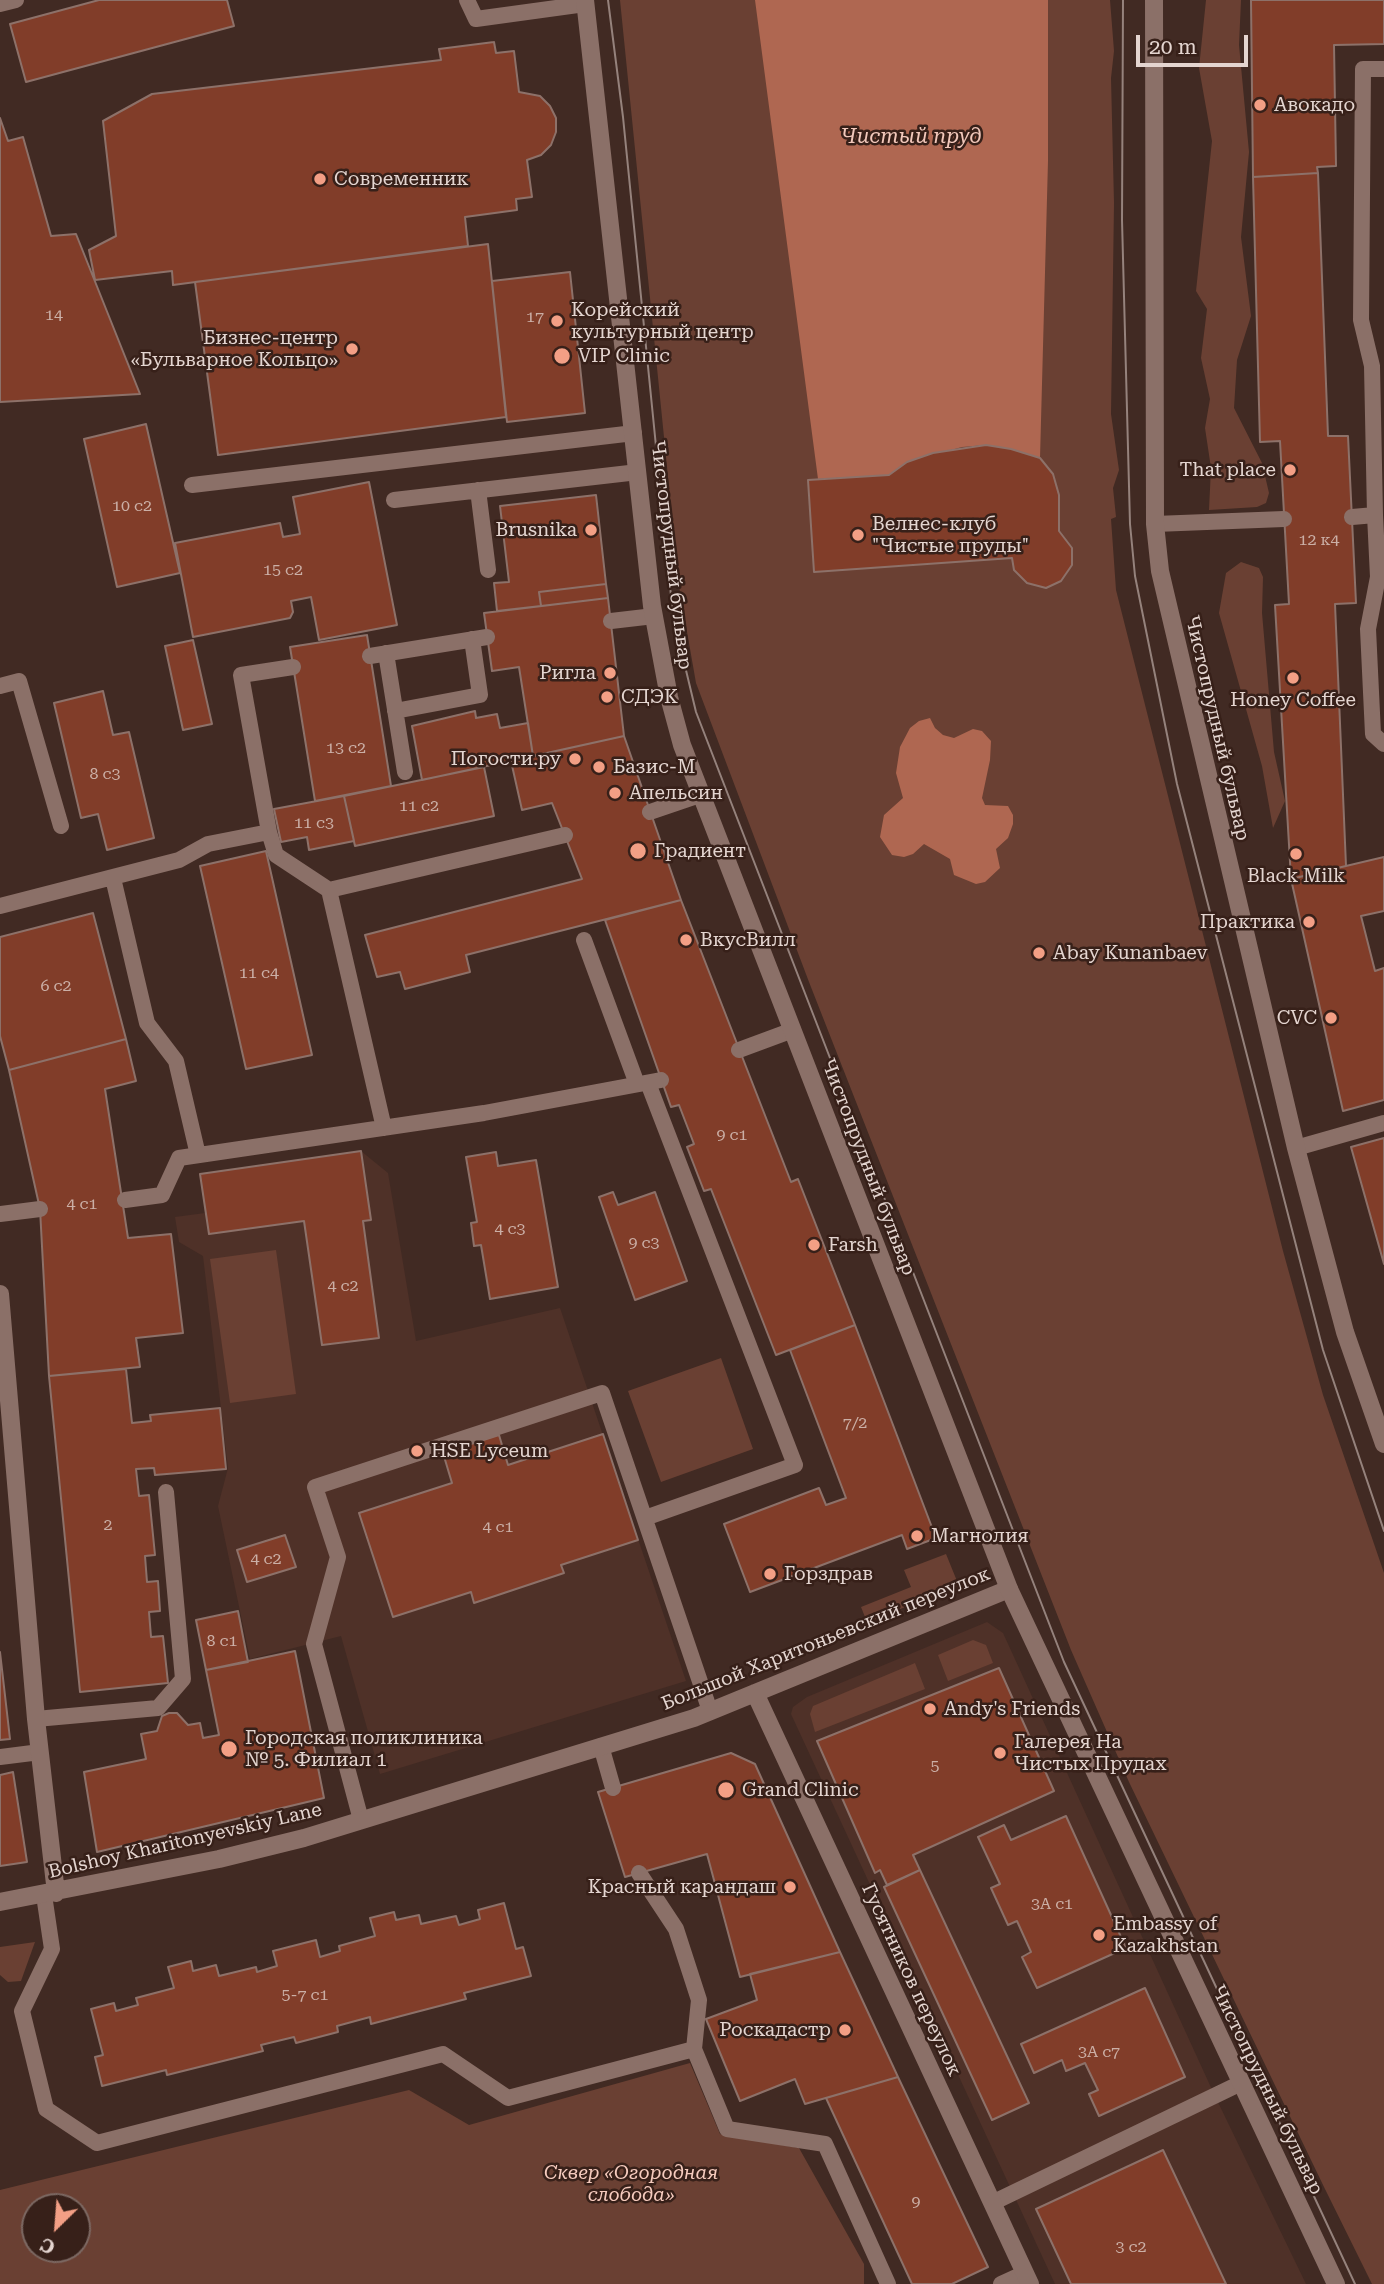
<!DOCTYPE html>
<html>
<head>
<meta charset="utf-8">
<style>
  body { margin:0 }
  #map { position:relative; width:1384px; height:2284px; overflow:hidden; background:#412a23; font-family:"Roboto Serif",serif }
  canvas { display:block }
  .north { position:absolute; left:21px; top:2193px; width:70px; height:70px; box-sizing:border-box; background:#372019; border:2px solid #7c6862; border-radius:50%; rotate:205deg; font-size:19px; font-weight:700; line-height:28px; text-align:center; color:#e4d5d0 }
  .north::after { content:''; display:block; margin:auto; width:24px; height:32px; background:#f39f85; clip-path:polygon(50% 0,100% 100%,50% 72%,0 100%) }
  .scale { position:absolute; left:1136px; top:35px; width:112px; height:32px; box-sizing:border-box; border:4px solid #e4d5d0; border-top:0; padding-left:9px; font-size:21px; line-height:24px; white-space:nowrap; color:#e4d5d0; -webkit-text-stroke:5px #372019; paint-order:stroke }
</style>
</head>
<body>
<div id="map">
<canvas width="1384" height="2284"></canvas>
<div class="north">С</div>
<div class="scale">20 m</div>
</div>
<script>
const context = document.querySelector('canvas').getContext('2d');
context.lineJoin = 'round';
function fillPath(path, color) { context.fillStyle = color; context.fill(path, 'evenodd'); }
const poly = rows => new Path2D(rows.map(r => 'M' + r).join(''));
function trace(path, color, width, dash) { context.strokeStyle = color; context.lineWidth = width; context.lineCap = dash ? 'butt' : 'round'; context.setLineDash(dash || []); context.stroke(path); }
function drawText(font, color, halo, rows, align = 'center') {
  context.font = font + ' "Roboto Serif",serif'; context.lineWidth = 5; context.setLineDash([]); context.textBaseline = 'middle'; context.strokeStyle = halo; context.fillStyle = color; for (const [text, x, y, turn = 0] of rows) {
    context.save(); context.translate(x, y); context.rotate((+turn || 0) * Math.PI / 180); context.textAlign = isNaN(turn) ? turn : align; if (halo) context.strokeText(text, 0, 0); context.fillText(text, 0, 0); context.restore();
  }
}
fillPath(poly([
  [361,1151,388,1173,416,1341,560,1308,686,1681,380,1774,341,1636,250,1659,218,1506,228,1468,203,1256,179,1242,175,1217,205,1213,200,1174],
  [987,1622,1003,1633,1214,2094,1306,2284,1055,2284,791,1714,793,1707,807,1697]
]), '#4f3128');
fillPath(poly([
  [620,0,1110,0,1114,51,1111,78,1114,203,1111,414,1119,470,1113,488,1116,517,1111,519,1116,590,1283,1251,1323,1395,1384,1573,1384,2284,1372,2284,1324,2187,1129,1782,1071,1650,809,982,696,683,679,586],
  [1206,0,1241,0,1239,45,1249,152,1241,237,1251,316,1237,360,1234,408,1262,463,1269,493,1266,503,1257,507,1209,510,1211,468,1205,428,1210,399,1201,358,1207,309,1196,291,1212,141,1199,68],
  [1241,562,1259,568,1263,577,1262,613,1274,752,1285,801,1273,828,1262,766,1219,613,1226,573],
  [276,1250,296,1394,230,1403,210,1259],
  [721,1358,753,1449,661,1482,628,1391],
  [946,1554,959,1586,867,1622,861,1607,911,1587,904,1570],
  [973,1640,986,1645,993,1663,948,1681,938,1655],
  [915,1663,925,1689,815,1732,810,1714,813,1706],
  [35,1942,21,1981,8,1982,0,1975,0,1947],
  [690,2063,720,2134,799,2148,864,2264,864,2284,0,2284,0,2190,409,2090,469,2125],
  [35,2207,77,2207,77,2249,35,2249]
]), '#6a4033');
fillPath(poly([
  [755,0,1048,0,1048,161,1040,458,1011,449,986,445,962,447,907,462,889,475,818,479],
  [930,718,935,728,943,735,954,738,973,729,982,731,991,741,990,760,982,798,985,805,1008,806,1013,815,1013,824,1008,838,996,849,1000,868,985,882,976,884,954,875,950,859,924,844,913,854,904,857,892,855,880,837,884,815,903,798,896,773,900,747,910,728,919,721]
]), '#af6751');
const building = poly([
  [99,0,227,0,234,26,26,82,10,24,99,0],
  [1251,0,1384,0,1384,44,1334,45,1336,166,1317,167,1318,173,1253,177,1251,0],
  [494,42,496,53,514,51,519,92,540,96,550,106,556,118,556,132,551,145,541,155,527,160,532,197,516,199,517,210,465,217,468,246,173,285,172,271,95,280,89,250,116,236,103,121,152,94,441,60,439,49,494,42],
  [0,118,8,141,23,137,51,236,76,234,140,394,0,402,0,118],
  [1318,173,1328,436,1348,436,1356,603,1335,604,1346,866,1291,879,1275,605,1289,604,1280,441,1260,442,1253,177,1318,173],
  [488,244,506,417,218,455,195,282,488,244],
  [570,272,585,413,507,422,492,281,570,272],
  [146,424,180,573,117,587,84,439,146,424],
  [986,445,1011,449,1040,458,1053,474,1059,495,1059,531,1072,548,1072,565,1061,581,1046,588,1027,583,1014,570,1012,558,814,572,808,480,889,475,907,462,933,453,986,445],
  [369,482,397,625,319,640,311,597,291,601,293,612,290,618,193,637,175,543,280,523,283,537,300,534,293,497,369,482],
  [596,495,606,584,539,592,541,606,497,611,494,583,509,582,500,506,596,495],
  [606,584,608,598,541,606,539,592,606,584],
  [608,598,624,736,533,756,519,667,492,671,484,613,608,598],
  [367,635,391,786,315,801,290,647,367,635],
  [193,640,212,724,183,730,165,646,193,640],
  [103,691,113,735,129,732,154,838,107,850,98,814,81,818,54,703,103,691],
  [475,711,476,718,497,714,500,728,528,723,533,756,422,780,412,726,475,711],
  [624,736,681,900,466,955,470,972,405,989,400,972,377,977,365,935,582,879,552,803,522,810,511,761,624,736],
  [484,767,494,816,355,846,344,796,484,767],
  [344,796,354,841,309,850,307,837,281,842,274,809,344,796],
  [266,851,312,1055,246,1069,200,866,266,851],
  [1384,857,1384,911,1361,916,1375,971,1384,968,1384,1100,1343,1111,1291,879,1384,857],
  [681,900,791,1182,798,1179,855,1325,776,1355,711,1189,704,1191,687,1147,694,1144,679,1105,671,1107,605,920,681,900],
  [93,913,126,1039,9,1070,0,1036,0,937,93,913],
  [126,1039,136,1081,105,1089,128,1238,171,1234,183,1333,136,1338,140,1367,49,1376,40,1209,9,1070,126,1039],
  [1384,1138,1384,1264,1351,1147,1384,1138],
  [361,1151,371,1220,363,1221,379,1338,322,1345,304,1221,209,1234,200,1174,361,1151],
  [496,1152,498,1166,536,1160,558,1287,490,1299,481,1245,474,1246,471,1223,477,1222,466,1157,496,1152],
  [613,1192,618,1205,655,1192,687,1281,635,1300,599,1197,613,1192],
  [855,1325,936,1538,907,1549,902,1535,750,1592,724,1524,819,1488,826,1505,846,1498,790,1350,855,1325],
  [126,1369,132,1423,151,1421,150,1415,220,1408,226,1469,155,1475,154,1468,136,1469,139,1496,149,1495,155,1555,145,1556,147,1582,158,1581,160,1611,149,1612,151,1637,163,1636,168,1683,80,1692,49,1376,126,1369],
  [603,1434,638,1540,561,1565,564,1573,474,1603,471,1592,393,1617,359,1513,452,1483,443,1453,499,1435,508,1465,603,1434],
  [285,1535,296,1567,247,1582,237,1550,285,1535],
  [238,1611,248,1662,206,1670,196,1620,238,1611],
  [295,1651,324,1798,97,1852,84,1772,146,1759,141,1734,157,1731,162,1716,169,1713,177,1713,188,1725,200,1723,203,1738,219,1735,206,1670,295,1651],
  [0,1652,10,1739,0,1740,0,1652],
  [999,1668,1054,1791,913,1855,920,1870,887,1885,880,1870,875,1873,817,1741,999,1668],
  [731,1753,755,1764,840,1952,740,1977,707,1854,625,1877,598,1792,731,1753],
  [13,1772,27,1862,0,1866,0,1775,13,1772],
  [1066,1816,1126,1948,1037,1988,1022,1957,1031,1952,1017,1921,1008,1925,991,1888,1000,1884,978,1837,1004,1825,1011,1840,1066,1816],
  [920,1870,1029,2103,992,2120,884,1887,920,1870],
  [504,1903,516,1949,523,1947,531,1976,464,1993,466,1999,401,2016,371,2024,370,2017,337,2026,338,2032,296,2043,294,2037,261,2045,263,2051,167,2075,166,2070,102,2086,95,2057,103,2055,91,2009,114,2003,116,2011,138,2005,136,1998,174,1988,168,1967,191,1961,193,1971,216,1965,219,1976,256,1967,257,1972,277,1966,273,1951,316,1940,320,1957,340,1951,339,1946,375,1936,370,1918,394,1912,396,1920,419,1915,421,1924,456,1916,459,1925,480,1919,478,1910,504,1903],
  [840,1952,898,2077,805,2104,795,2079,740,2101,706,2019,757,2000,750,1974,840,1952],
  [1145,1988,1185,2077,1099,2116,1089,2094,1098,2090,1085,2063,1066,2071,1062,2060,1034,2073,1021,2044,1145,1988],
  [898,2077,988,2267,952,2284,912,2284,826,2098,898,2077],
  [1163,2150,1226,2284,1071,2284,1036,2209,1163,2150]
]);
fillPath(building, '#813d29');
trace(building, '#8d7169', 2);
trace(poly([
  [467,0,476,19,585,4],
  [0,4,16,0],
  [192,485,634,433],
  [478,490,488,570],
  [394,500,638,472],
  [1375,515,1378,577,1368,629,1373,734,1384,744],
  [1352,517,1375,515,1372,366,1361,320,1363,69,1384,69],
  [1155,524,1284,519],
  [611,621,654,616],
  [386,653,405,772],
  [370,656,487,637],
  [293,667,241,675,269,832,276,855,329,890,384,1128],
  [0,686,19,681,61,826],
  [395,711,480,695,472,639],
  [650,812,700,795],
  [113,878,147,1023,176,1061,198,1155],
  [329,890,565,835],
  [0,906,179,860,208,844,269,832],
  [584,940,637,1084],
  [739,1050,793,1030],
  [1296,1148,1384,1123],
  [125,1200,162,1195,179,1158,484,1113,661,1080],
  [0,1214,40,1209],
  [645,1518,795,1465,648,1083],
  [36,1719,158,1708,183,1679,166,1492],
  [601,1746,613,1788],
  [0,1757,40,1752],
  [361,1820,314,1644,338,1557,315,1487,602,1393,710,1711],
  [639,1873,676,1929,699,2000,694,2049,727,2129,825,2144,888,2284],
  [44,1895,52,1949,22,2011,46,2109,97,2143,443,2054,508,2098,694,2049],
  [992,2203,1239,2084],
  [1001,2284,1025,2273]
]), '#8b7068', 16);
trace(poly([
  [0,1294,36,1719,56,1893],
  [755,1693,1030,2284],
  [0,1902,219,1859,304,1838,694,1718,1009,1589]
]), '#8b7068', 18);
trace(poly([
  [585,0,652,606,669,697,682,745,1009,1589,1336,2284],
  [1154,0,1155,524,1160,571,1296,1148,1345,1332,1384,1444]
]), '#8b7068', 18);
trace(poly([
  [608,0,623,117,673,616,696,712,1064,1662,1355,2284],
  [1123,0,1122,220,1130,524,1135,576,1177,784,1323,1350,1384,1531]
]), '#95827c', 2);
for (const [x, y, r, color] of [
  [1260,105,7,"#f39f85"],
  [320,179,7,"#f39f85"],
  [557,321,7,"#f39f85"],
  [352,349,7,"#f39f85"],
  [562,356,9,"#f39f85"],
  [1290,470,7,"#f39f85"],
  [591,530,7,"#f39f85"],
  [858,535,7,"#f39f85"],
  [610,673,7,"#f39f85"],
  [1293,678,7,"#f39f85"],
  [607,697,7,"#f39f85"],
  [575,759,7,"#f39f85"],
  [599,767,7,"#f39f85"],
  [615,793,7,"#f39f85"],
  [638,851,9,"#f39f85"],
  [1296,854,7,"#f39f85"],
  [1309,922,7,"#f39f85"],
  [686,940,7,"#f39f85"],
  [1039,953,7,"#f39f85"],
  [1331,1018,7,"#f39f85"],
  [814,1245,7,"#f39f85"],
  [417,1451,7,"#f39f85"],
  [917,1536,7,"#f39f85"],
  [770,1574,7,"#f39f85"],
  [930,1709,7,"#f39f85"],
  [229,1749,9,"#f39f85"],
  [1000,1753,7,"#f39f85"],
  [726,1790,9,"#f39f85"],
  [790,1887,7,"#f39f85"],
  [1099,1935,7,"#f39f85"],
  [845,2030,7,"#f39f85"]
]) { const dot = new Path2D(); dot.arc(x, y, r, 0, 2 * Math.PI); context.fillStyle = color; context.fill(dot); trace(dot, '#372019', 2.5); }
drawText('16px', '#cbafa6', null, [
  ["14",54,315],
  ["17",535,317],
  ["10 с2",132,506],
  ["12 к4",1319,540],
  ["15 с2",283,570],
  ["13 с2",346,748],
  ["8 с3",105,774],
  ["11 с2",419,806],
  ["11 с3",314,823],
  ["11 с4",259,973],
  ["6 с2",56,986],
  ["9 с1",732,1135],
  ["4 с1",82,1204],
  ["4 с3",510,1229],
  ["9 с3",644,1243],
  ["4 с2",343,1286],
  ["7/2",855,1423],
  ["2",108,1525],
  ["4 с1",498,1527],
  ["4 с2",266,1559],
  ["8 с1",222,1641],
  ["5",935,1766],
  ["3А с1",1052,1904],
  ["5-7 с1",305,1995],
  ["3А с7",1099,2052],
  ["9",916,2202],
  ["3 с2",1131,2247]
]);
drawText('19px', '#e4d5d0', '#372019', [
  ["Авокадо",1274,105],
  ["Современник",334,179],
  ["Корейский",571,310],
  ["культурный центр",571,332],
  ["Бизнес-центр",338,338,"right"],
  ["«Бульварное Кольцо»",338,360,"right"],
  ["VIP Clinic",578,356],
  ["That place",1276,470,"right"],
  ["Велнес-клуб",872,524],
  ["\"Чистые пруды\"",872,546],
  ["Brusnika",577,530,"right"],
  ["Ригла",596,673,"right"],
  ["СДЭК",621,697],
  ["Honey Coffee",1293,700,"center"],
  ["Погости.ру",561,759,"right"],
  ["Базис-М",613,767],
  ["Апельсин",629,793],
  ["Градиент",654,851],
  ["Black Milk",1296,876,"center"],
  ["Практика",1295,922,"right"],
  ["ВкусВилл",700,940],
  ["Abay Kunanbaev",1053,953],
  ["CVC",1317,1018,"right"],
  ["Farsh",828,1245],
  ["HSE Lyceum",431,1451],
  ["Магнолия",931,1536],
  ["Горздрав",784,1574],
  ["Andy's Friends",944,1709],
  ["Городская поликлиника",245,1738],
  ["№ 5. Филиал 1",245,1760],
  ["Галерея На",1014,1742],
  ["Чистых Прудах",1014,1764],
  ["Grand Clinic",742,1790],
  ["Красный карандаш",776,1887,"right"],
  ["Embassy of",1113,1924],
  ["Kazakhstan",1113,1946],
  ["Роскадастр",831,2030,"right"]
], 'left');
drawText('19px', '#e4d5d0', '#372019', [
  ["Чистопрудный бульвар",671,555,83],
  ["Чистопрудный бульвар",1217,728,77],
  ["Чистопрудный бульвар",868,1167,69],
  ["Большой Харитоньевский переулок",826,1639,-22],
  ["Bolshoy Kharitonyevskiy Lane",185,1841,-13],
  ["Гусятников переулок",911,1980,65],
  ["Чистопрудный бульвар",1267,2090,64]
]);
drawText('italic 19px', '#f6cbbe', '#372019', [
  ["Сквер «Огородная",631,2173],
  ["слобода»",631,2195]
]);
drawText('italic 21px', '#f2c8bb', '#372019', [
  ["Чистый пруд",911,137]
]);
</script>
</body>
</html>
